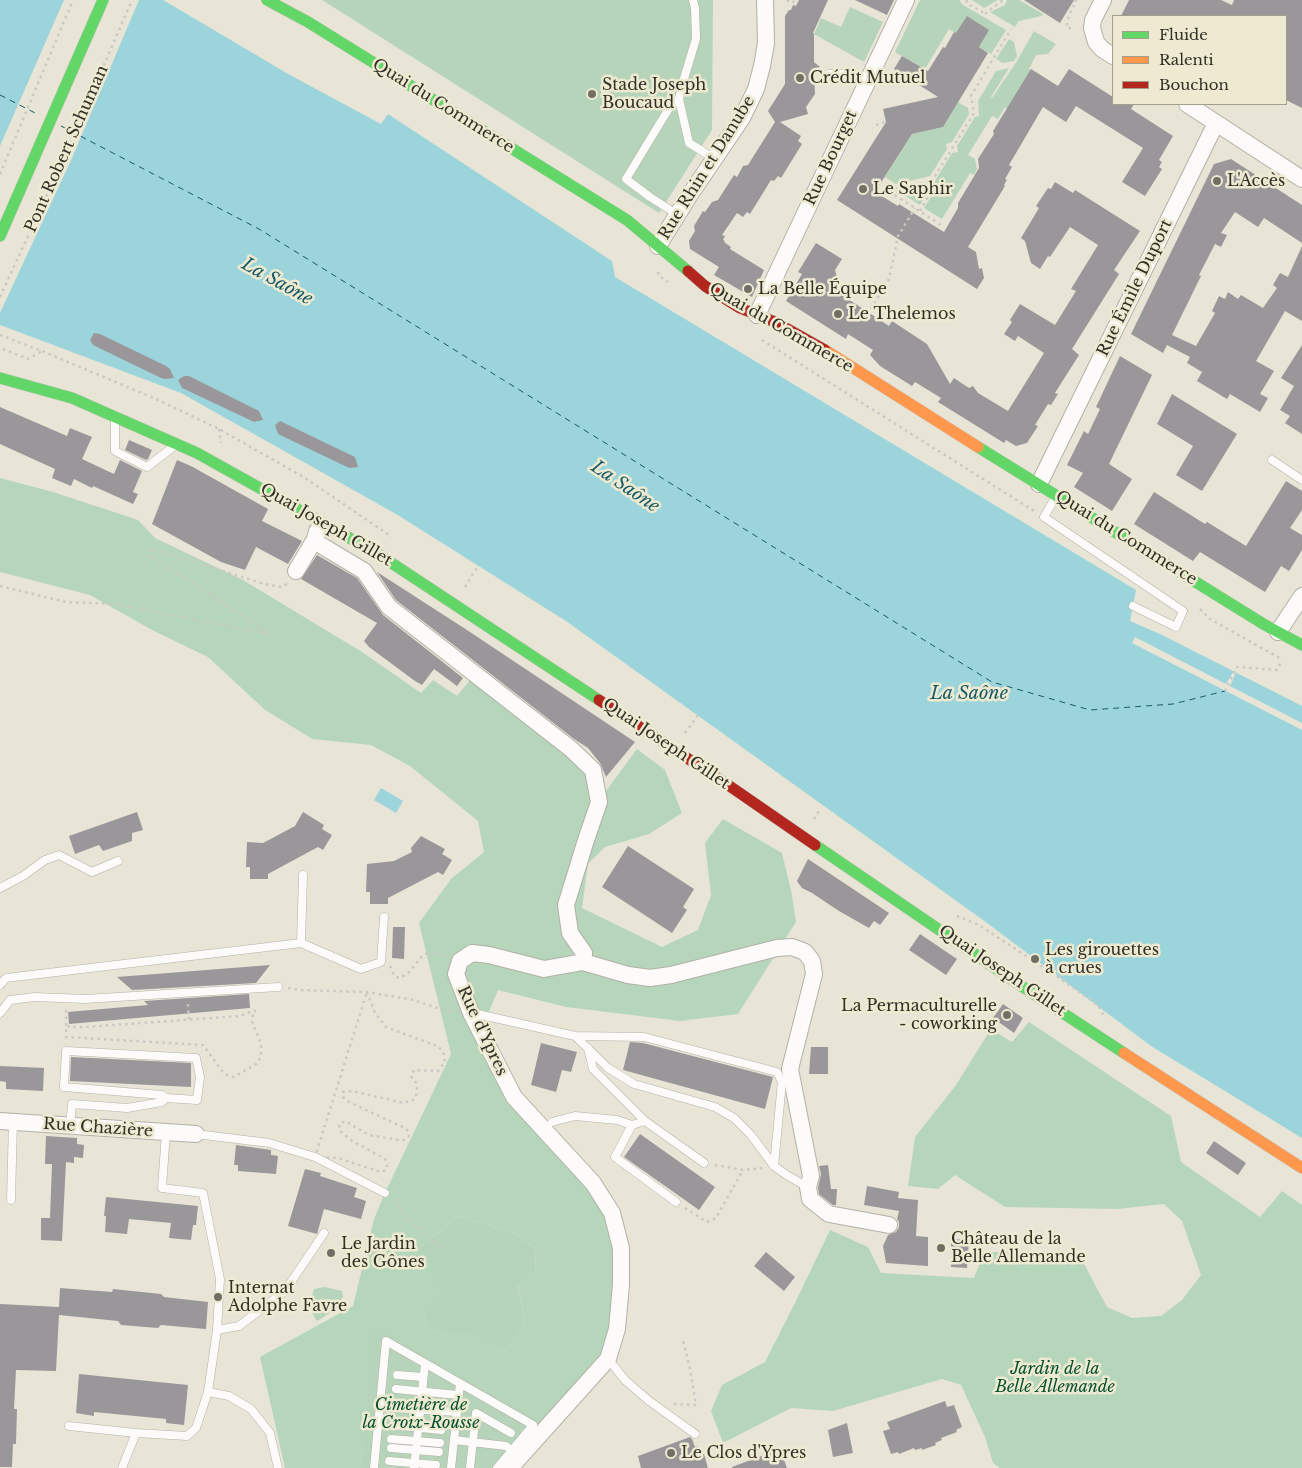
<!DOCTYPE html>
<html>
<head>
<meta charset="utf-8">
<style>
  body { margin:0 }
  #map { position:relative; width:1302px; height:1468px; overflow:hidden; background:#e8e5d7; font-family:"Libre Baskerville",serif }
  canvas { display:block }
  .legend { position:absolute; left:1112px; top:15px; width:175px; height:90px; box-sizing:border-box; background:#eeead1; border:1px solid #a29f8d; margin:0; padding:6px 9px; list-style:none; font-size:15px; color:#312f26 }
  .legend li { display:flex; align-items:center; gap:10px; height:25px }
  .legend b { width:25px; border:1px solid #a29f8d }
</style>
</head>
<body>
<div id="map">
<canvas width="1302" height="1468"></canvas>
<ul class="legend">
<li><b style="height:6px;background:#63d668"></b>Fluide</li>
<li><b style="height:6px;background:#ff974d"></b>Ralenti</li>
<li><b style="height:6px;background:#b3261e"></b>Bouchon</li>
</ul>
</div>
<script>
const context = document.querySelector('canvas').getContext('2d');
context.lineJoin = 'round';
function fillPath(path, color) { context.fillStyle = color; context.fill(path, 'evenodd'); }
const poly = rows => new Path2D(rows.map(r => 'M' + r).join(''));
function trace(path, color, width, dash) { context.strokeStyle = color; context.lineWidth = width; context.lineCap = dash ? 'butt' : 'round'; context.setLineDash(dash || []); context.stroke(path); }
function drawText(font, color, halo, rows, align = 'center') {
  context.font = font + ' "Libre Baskerville",serif'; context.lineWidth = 5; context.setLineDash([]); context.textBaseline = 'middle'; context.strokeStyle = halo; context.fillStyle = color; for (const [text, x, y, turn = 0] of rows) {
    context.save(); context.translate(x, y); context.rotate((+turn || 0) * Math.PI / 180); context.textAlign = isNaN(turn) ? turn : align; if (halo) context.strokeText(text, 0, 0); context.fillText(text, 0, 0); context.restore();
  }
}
fillPath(poly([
  [322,0,713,0,712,130,659,213],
  [920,0,959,0,963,5,1006,30,991,54,949,29,925,69,895,52],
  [972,0,998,0,984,8],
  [1007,0,1019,0,1043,14,1042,16,1019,21,1015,27,990,12,1005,5],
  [850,7,883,22,864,62,814,34,821,18,841,27],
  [1034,31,1056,44,1048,54,1037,55,1035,57,1029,69,1031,70,1007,109,1005,107,998,119,992,116,968,155,975,159,977,169,974,175,970,173,942,219,924,208,936,189,935,181,952,153,958,152,957,146,975,117,979,116,978,101,996,71,1009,68,991,97,992,98,1017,61],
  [1009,39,1014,42,1017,56,1014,61,1003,63,996,59],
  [958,102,968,108,969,114,952,142,946,144,947,149,930,176,896,184,885,177,912,134,943,127],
  [930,183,931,188,920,205,898,191],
  [458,1216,513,1233,536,1249,535,1273,518,1285,525,1322,506,1352,470,1336,429,1331,423,1309,421,1247],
  [325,1287,342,1291,343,1297,339,1302,340,1307,317,1321,309,1308,314,1289],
  [374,1324,542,1421,501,1468,361,1468]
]), '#b6d4ba');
fillPath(poly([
  [0,478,53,492,138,520,155,538,243,580,362,652,421,693,433,680,457,696,470,680,583,769,606,791,637,749,665,770,682,813,649,834,605,847,588,864,582,908,662,947,698,930,711,895,705,843,723,819,782,853,791,890,796,922,738,1014,680,1021,566,1007,498,990,477,1041,587,1187,605,1217,613,1245,614,1273,610,1316,607,1337,601,1354,592,1367,542,1421,375,1325,361,1468,285,1468,260,1357,353,1306,374,1219,385,1193,451,1054,419,923,451,879,484,852,478,821,410,766,371,745,312,739,264,709,208,657,154,631,90,595,0,572],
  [458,1216,513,1233,536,1249,535,1273,518,1284,525,1322,506,1352,471,1336,429,1331,423,1309,440,1292,430,1263,421,1247],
  [1029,1022,1171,1116,1181,1162,1260,1217,1282,1191,1302,1205,1302,1468,1000,1468,993,1463,985,1437,961,1385,942,1379,833,1411,791,1408,723,1443,711,1411,722,1385,765,1362,795,1303,830,1230,868,1247,881,1273,974,1278,984,1252,1054,1252,1083,1262,1107,1307,1132,1318,1161,1316,1182,1300,1201,1275,1182,1221,1164,1204,1117,1209,1005,1207,955,1175,938,1189,908,1186,915,1137,956,1085,991,1029,1012,1042]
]), '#b6d6bb');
fillPath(poly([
  [0,0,163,0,290,75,381,124,388,114,612,261,615,277,1136,590,1130,621,1162,635,1302,706,1302,1138,1151,1046,983,920,566,621,396,514,181,393,0,325],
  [381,788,403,801,396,813,374,800]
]), '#9cd4db');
fillPath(poly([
  [64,0,139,0,72,158,0,313,0,146],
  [1135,637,1226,684,1235,669,1237,670,1230,686,1302,723,1302,730,1132,643]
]), '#e8e5d7');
trace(poly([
  [0,95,39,115],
  [61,126,259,229,992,682,1090,710,1173,704,1225,691]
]), '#175a67', 1, [6, 5]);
fillPath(poly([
  [799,0,828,0,813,33,814,34,814,62,820,67,814,72,815,94,806,107,808,114,780,122,801,136,798,141,802,144,781,178,778,176,774,181,771,180,750,214,747,212,743,217,737,213,722,235,725,236,723,240,725,241,724,242,731,247,730,249,764,270,752,297,714,275,719,267,690,249,689,241,695,231,694,226,703,211,705,212,712,202,718,200,734,175,737,177,743,166,748,165,775,122,768,111,785,84,785,16,789,10,791,10,793,5,796,6],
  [855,0,894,0,887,15],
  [1024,0,1074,0,1060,23],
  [1129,0,1221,0,1232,5,1234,0,1302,0,1302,108,1286,100,1286,16,1121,16],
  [967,16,989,30,979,47,988,53,943,127,912,134,875,192,898,206,899,204,944,232,958,208,958,203,979,168,978,159,994,134,993,131,1031,69,1058,86,1069,69,1113,97,1113,104,1134,104,1131,109,1173,136,1159,160,1162,162,1159,167,1162,169,1145,196,1122,182,1143,148,1076,106,1066,122,1043,107,1009,165,1012,167,1005,179,1007,180,1004,185,1005,186,968,247,976,252,979,269,982,268,984,278,977,289,837,200,886,122,883,109,938,97,894,69,902,56,928,71,943,47,945,48,954,32,956,33],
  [1231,159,1302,205,1302,243,1264,218,1258,227,1235,212,1221,233,1227,235,1221,247,1215,244,1199,275,1201,276,1172,335,1196,346,1215,313,1212,311,1219,296,1225,299,1228,292,1238,299,1241,295,1263,308,1277,288,1273,285,1280,273,1288,277,1302,246,1302,321,1285,311,1256,361,1274,371,1260,394,1268,398,1260,412,1230,394,1227,399,1197,381,1202,372,1187,363,1190,357,1167,345,1163,353,1131,334,1214,164],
  [1055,182,1073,193,1075,190,1140,231,1114,270,1119,274,1072,349,1079,355,1055,393,1058,394,1051,405,1048,404,1035,425,1038,426,1027,443,1016,446,1006,440,1004,443,938,402,941,398,915,382,912,386,880,366,870,355,873,350,848,334,846,339,786,301,802,274,798,272,816,243,842,259,835,270,842,295,889,326,892,321,927,344,950,384,954,378,969,388,973,386,978,393,1008,411,1044,353,1018,336,1015,341,1004,334,1012,322,1010,320,1020,304,1055,325,1076,291,1071,289,1098,245,1070,227,1050,257,1048,256,1040,269,1031,263,1025,241,1021,238,1039,208,1036,206,1048,188,1051,189],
  [94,333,100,334,166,366,170,369,174,378,165,379,161,378,93,345,90,340],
  [1302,345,1302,434,1285,423,1290,416,1280,410,1294,386,1281,378],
  [1120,356,1152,375,1109,464,1132,479,1112,511,1074,487,1083,473,1067,465,1084,431,1088,434,1100,409,1096,407],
  [184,376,189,376,259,411,263,420,254,422,250,420,182,388,178,380],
  [1172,394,1237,434,1202,491,1176,475,1193,446,1157,424],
  [0,407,67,436,70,428,92,437,82,459,114,474,120,460,142,471,133,492,138,494,133,504,93,486,92,488,74,479,71,486,52,478,55,469,0,444],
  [280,421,355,457,358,467,350,468,345,466,278,434,275,425],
  [129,440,152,450,148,459,146,460,125,450],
  [177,460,191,466,268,509,262,521,302,541,288,564,256,547,245,570,221,562,152,524],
  [1286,481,1302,491,1302,510,1290,528,1302,535,1302,550,1289,571,1281,566,1265,592,1200,552,1193,561,1134,524,1154,492,1205,524,1207,522,1246,546],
  [317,555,357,578,383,615,463,678,457,686,434,669,422,685,415,681,369,647,364,641,377,623,301,579],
  [377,572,467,630,635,742,606,777,600,763,588,748,574,739,396,600],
  [137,812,143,830,132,833,132,841,103,851,99,845,75,854,69,836],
  [303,812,324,825,322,829,332,835,323,850,318,847,268,874,268,879,250,879,250,867,246,867,247,842,263,843,295,826],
  [421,836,445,849,442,854,452,860,443,875,438,872,388,898,388,904,370,904,370,892,366,892,367,864,394,861,412,852,411,848],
  [628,846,694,889,683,907,687,910,672,933,602,887],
  [808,859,889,913,880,925,874,921,869,928,839,911,812,893,802,888,799,884,797,881],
  [393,927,405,927,404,959,392,958],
  [920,934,957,959,946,975,909,950],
  [270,965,256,983,132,990,117,977],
  [249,994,250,1008,69,1024,68,1012,148,1005,144,1001],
  [1003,1004,1023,1018,1014,1033,993,1018],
  [630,1042,643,1043,773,1077,765,1109,623,1070],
  [541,1043,577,1052,571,1072,562,1070,556,1092,531,1085],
  [811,1047,828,1047,828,1074,809,1074],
  [71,1057,191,1063,191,1087,70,1081],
  [0,1066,44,1068,43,1091,6,1089,6,1082,0,1081],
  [640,1134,715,1187,699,1210,624,1157],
  [46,1136,77,1138,77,1144,84,1145,83,1158,74,1157,74,1163,66,1162,62,1241,41,1240,41,1218,50,1218,52,1164,45,1164],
  [1214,1141,1246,1163,1238,1175,1206,1153],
  [236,1145,271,1150,271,1155,278,1156,276,1174,238,1171,238,1165,234,1165],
  [828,1165,831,1189,837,1189,836,1205,833,1205,819,1194,818,1188,821,1174,819,1166],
  [305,1169,321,1173,320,1176,357,1188,354,1197,366,1201,361,1219,324,1209,317,1234,288,1226],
  [867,1186,899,1192,898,1198,918,1200,916,1236,928,1237,928,1266,886,1263,883,1246,888,1235,896,1232,899,1227,899,1222,897,1219,899,1211,864,1205],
  [106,1197,198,1206,196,1225,193,1225,191,1240,169,1238,171,1223,129,1219,127,1234,105,1232,106,1216,104,1216],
  [951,1239,969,1240,967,1268,951,1267],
  [766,1252,795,1277,784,1291,754,1266],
  [60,1288,112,1292,113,1289,161,1294,164,1297,208,1302,206,1329,161,1325,158,1328,121,1325,118,1321,59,1315,56,1371,16,1370,14,1409,17,1409,16,1444,13,1444,12,1467,0,1467,0,1304,59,1307],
  [79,1374,188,1385,184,1425,166,1423,166,1419,94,1412,94,1416,76,1413],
  [945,1401,947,1407,954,1405,962,1427,956,1430,957,1432,941,1438,942,1440,935,1443,936,1445,922,1450,922,1448,915,1450,914,1448,899,1454,898,1452,891,1454,883,1431,890,1429,887,1422],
  [847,1423,853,1453,833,1457,828,1430],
  [690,1437,692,1439,695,1447,697,1446,700,1455,704,1454,708,1468,641,1468,638,1456],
  [780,1449,787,1468,732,1468,732,1467]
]), '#9a979a');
const lane = poly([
  [693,0,695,8,696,39,683,82,679,99,689,143,715,159],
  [829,74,847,74,866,83],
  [678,215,650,197,626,179,671,105,679,99],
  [115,421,115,451,147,467,173,447],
  [1272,460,1302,480],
  [1054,500,1044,517,1183,611,1176,627,1133,606],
  [0,888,23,876,45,860,59,855,92,872,118,861],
  [301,943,303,875],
  [0,985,6,978,301,943,361,969,381,962,384,917],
  [0,1013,10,1000,35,997,85,999,278,987],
  [473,1013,575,1036,644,1037,777,1072,782,1082,774,1166],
  [575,1036,608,1068,634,1084,715,1107,734,1118,751,1135,774,1166,788,1176,808,1187],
  [588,1048,593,1069,645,1121,704,1163],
  [552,1122,575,1116,617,1120,632,1125,645,1121],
  [632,1125,615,1157,676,1202],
  [70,1126,72,1104,127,1108,162,1102,166,1098,162,1095,64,1087,66,1051,196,1058,200,1077,197,1100,166,1098],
  [196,1134,269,1143,315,1157,385,1193],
  [11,1200,13,1122],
  [217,1330,239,1326,285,1291,324,1233],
  [608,1359,625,1380,648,1400,695,1434],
  [397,1375,423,1377],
  [396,1389,458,1395],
  [208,1392,229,1396,251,1409,270,1433,278,1468],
  [380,1407,457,1412],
  [393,1425,441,1430],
  [69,1426,136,1433],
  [391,1439,440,1443],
  [454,1440,506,1446,511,1450],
  [391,1448,439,1452],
  [389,1461,436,1465],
  [122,1468,136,1433,187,1436,196,1428,208,1392,217,1330,220,1279,203,1193,162,1188,166,1132],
  [374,1468,386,1341,533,1425,497,1468],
  [414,1468,425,1364],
  [451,1468,460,1384],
  [470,1468,476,1413,511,1433]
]);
const street = poly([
  [1103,0,1093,20,1092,28,1096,42,1102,49,1113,56],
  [1187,104,1302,179],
  [658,246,689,196,742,118,756,89,762,66,766,43,765,0],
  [757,315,906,0],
  [1039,484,1216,123],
  [315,539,319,544,364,571,389,607,571,749,593,770,599,802,586,840,566,905,570,933,584,953,583,962,544,969,489,955,472,953,460,961,456,974,471,1013,514,1097,593,1183,612,1213,621,1248,621,1285,617,1329,608,1359,510,1468],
  [296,571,315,539,317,531],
  [1278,632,1302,596],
  [583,962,628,975,650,978,671,975,777,948,792,947,805,952,812,961,814,974,790,1069,811,1176,808,1187,810,1199,829,1214,889,1225],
  [0,1121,196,1134]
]);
const fast = poly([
  [267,0,308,22,627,220,688,271],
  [0,236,103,0],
  [0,378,72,398,197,453,378,554,599,700],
  [978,447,1265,625,1302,645],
  [815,845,1020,985,1124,1053]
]);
const slow = poly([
  [825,350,978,447],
  [1124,1053,1302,1168]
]);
const jam = poly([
  [688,271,705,286,740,308,775,322,825,350],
  [599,700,731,787,815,845]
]);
trace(lane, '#b3b0a6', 9);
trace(street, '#b3b0a6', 18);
trace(fast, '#c6c4bd', 12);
trace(slow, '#c6c4bd', 12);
trace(jam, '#c6c4bd', 12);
trace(poly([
  [787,0,792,3,796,0],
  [966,0,968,4,984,13],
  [985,14,1003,0],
  [1071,28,1067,28,1067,23,1070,13,1076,1,1074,0],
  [876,125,886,121],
  [0,174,73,0],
  [884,188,944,227],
  [888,190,932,181],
  [920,211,933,188,932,181,974,113,971,96,1011,29],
  [658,272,659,276,668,282],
  [0,297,62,162,132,0],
  [871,309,889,279,898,236,915,208],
  [0,335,42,351,156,399,219,429,305,478,392,537],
  [762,340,1034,511],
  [3,349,28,359,42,351],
  [219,429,221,443],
  [0,586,66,602,114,604,269,634,148,554,151,548,264,584,281,587,287,584],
  [465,587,478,566],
  [1200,609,1210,619,1283,660],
  [1225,691,1237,667,1277,670,1282,660],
  [685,733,698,715],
  [814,819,819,811],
  [957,916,979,925,1055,975,1098,1005,1104,1016],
  [390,966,394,975,396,977,400,978,408,973,423,955,428,953,437,953,447,957],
  [288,988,299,990,367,992,414,1000,446,1011,455,1011],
  [367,992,375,1013,386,1027,437,1046,443,1051,445,1062,438,1071,414,1070,411,1076,417,1084,417,1092,415,1099,404,1103,352,1091,343,1092,343,1097,349,1102,405,1128,408,1131,409,1136,404,1140,399,1140,369,1135,345,1121,339,1125,340,1131,351,1140,385,1159,387,1165,386,1170,381,1172,338,1158,315,1157,367,992],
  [188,1004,189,1019],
  [66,1010,66,1037,203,1045,222,1071,227,1075,234,1077,258,1063,261,1055,261,1044,252,1021,253,1012],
  [68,1025,69,1027,85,1027,240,1016,250,1012,256,1011],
  [715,1165,743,1170,762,1168],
  [395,1198,402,1213,441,1248],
  [685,1208,707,1222,716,1218,743,1170],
  [674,1404,696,1405,690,1369,683,1340]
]), '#c9c8c3', 2.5, [2.5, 4]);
trace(lane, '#fcfbf9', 8);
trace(street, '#fcfbf9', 16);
trace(fast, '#63d668', 11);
trace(slow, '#ff974d', 11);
trace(jam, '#b3261e', 11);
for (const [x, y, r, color] of [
  [800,78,5,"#716f64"],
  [592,94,5,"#716f64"],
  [1217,181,5,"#716f64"],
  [863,189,5,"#716f64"],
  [748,289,5,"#716f64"],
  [838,314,5,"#716f64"],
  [1035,959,5,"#716f64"],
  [1007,1015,5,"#716f64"],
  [941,1248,5,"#716f64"],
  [331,1253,5,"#716f64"],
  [218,1297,5,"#716f64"],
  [671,1453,5,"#716f64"]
]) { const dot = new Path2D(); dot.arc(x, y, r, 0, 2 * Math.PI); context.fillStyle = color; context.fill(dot); trace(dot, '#eeead1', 2); }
drawText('16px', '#312f26', '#eeead1', [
  ["Crédit Mutuel",810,78],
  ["Stade Joseph",602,85],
  ["Boucaud",602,103],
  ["L'Accès",1227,181],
  ["Le Saphir",873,189],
  ["La Belle Équipe",758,289],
  ["Le Thelemos",848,314],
  ["Les girouettes",1045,950],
  ["à crues",1045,968],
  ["La Permaculturelle",997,1006,"right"],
  ["- coworking",997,1024,"right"],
  ["Château de la",951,1239],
  ["Belle Allemande",951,1257],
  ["Le Jardin",341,1244],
  ["des Gônes",341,1262],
  ["Internat",228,1288],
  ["Adolphe Favre",228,1306],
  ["Le Clos d'Ypres",681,1453]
], 'left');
drawText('16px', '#312f26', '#eeead1', [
  ["Quai du Commerce",443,106,32],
  ["Pont Robert Schuman",67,149,-66],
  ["Rue Bourget",831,158,-65],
  ["Rue Rhin et Danube",707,168,-58],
  ["Rue Émile Duport",1135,288,-64],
  ["Quai du Commerce",781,328,30],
  ["Quai Joseph Gillet",326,525,30],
  ["Quai du Commerce",1126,538,32],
  ["Quai Joseph Gillet",666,744,34],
  ["Quai Joseph Gillet",1002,971,34],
  ["Rue d'Ypres",482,1031,65],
  ["Rue Chazière",98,1128,4]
]);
drawText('italic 16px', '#03502e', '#eeead1', [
  ["Jardin de la",1055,1369],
  ["Belle Allemande",1055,1387],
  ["Cimetière de",421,1405],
  ["la Croix-Rousse",421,1423]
]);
drawText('italic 18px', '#175a67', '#eeead1', [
  ["La Saône",277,282,29],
  ["La Saône",625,487,34],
  ["La Saône",969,694]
]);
</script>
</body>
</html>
